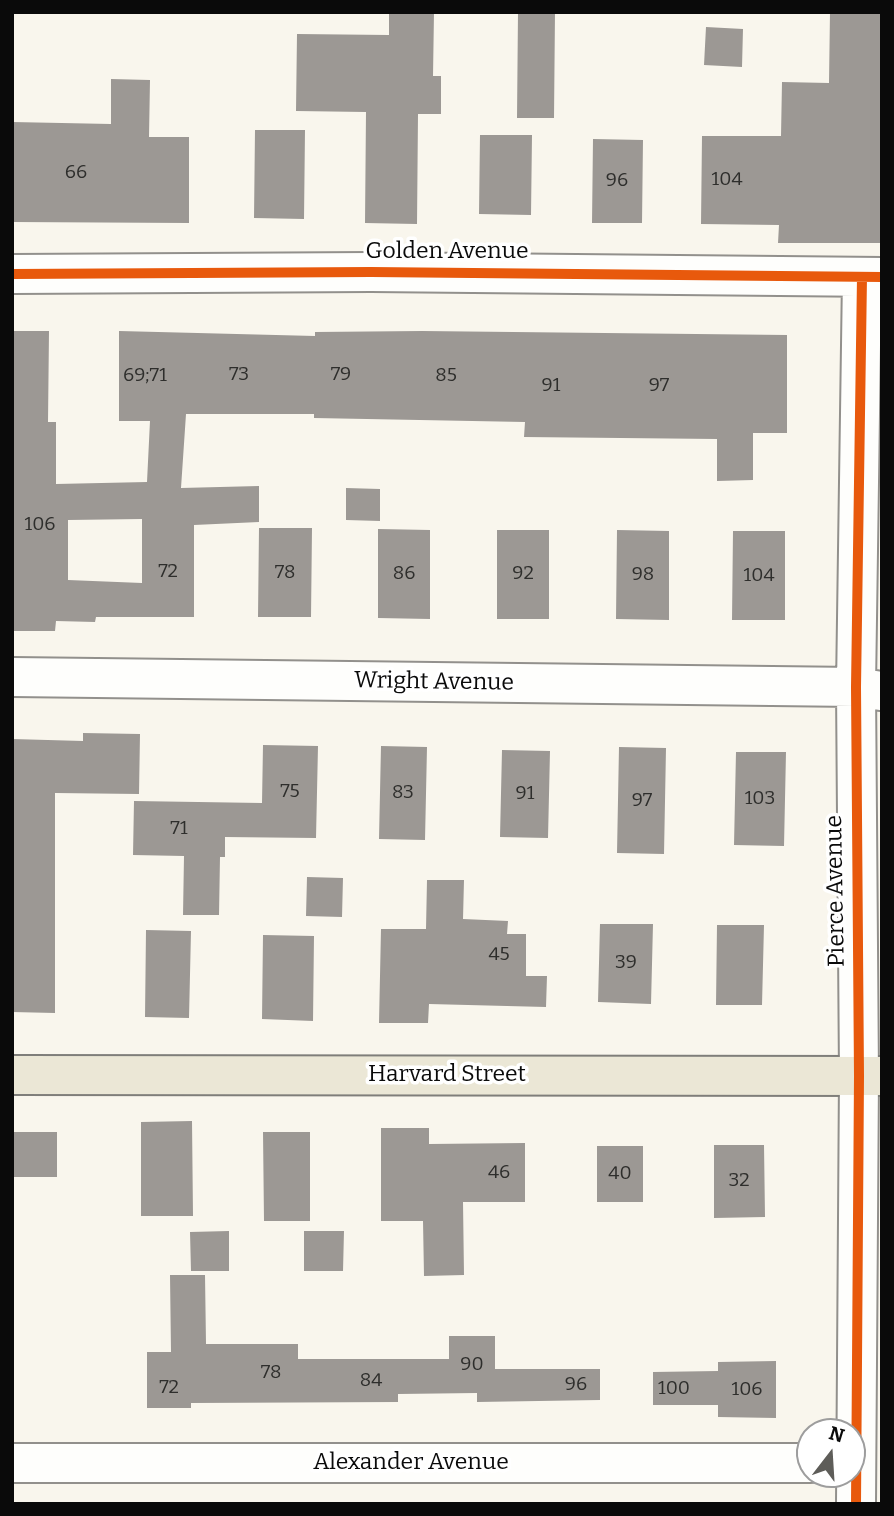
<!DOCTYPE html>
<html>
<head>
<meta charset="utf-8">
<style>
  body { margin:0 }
  #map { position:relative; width:894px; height:1516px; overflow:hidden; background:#f9f6ed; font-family:Bitter,serif }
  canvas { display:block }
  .frame { position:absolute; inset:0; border:14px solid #0a0a0a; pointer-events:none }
  .north { position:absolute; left:796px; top:1418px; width:70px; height:70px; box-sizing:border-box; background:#fff; border:2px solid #9d9d9d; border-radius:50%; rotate:17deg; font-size:19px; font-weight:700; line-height:28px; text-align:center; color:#0a0a0a }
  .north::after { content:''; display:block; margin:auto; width:24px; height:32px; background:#5e5d59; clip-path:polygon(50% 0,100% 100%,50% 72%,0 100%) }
</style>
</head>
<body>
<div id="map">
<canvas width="894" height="1516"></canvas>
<div class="frame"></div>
<div class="north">N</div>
</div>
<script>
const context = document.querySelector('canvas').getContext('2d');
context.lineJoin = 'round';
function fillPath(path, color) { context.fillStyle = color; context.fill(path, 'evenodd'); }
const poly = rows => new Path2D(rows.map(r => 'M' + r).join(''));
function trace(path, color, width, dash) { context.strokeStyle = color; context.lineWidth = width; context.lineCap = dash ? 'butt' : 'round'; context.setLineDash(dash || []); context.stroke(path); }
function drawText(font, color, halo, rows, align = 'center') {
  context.font = font + ' Bitter,serif'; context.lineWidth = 7; context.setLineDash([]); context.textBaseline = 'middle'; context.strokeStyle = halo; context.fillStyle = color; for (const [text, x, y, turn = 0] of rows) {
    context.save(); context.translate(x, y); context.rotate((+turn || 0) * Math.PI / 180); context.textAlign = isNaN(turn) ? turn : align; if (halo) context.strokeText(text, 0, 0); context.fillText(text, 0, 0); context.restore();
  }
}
fillPath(poly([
  [389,12,434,12,433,76,441,76,441,114,418,114,417,224,365,223,366,112,296,111,297,34,389,35],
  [518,12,555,12,554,118,517,118],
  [830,12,882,12,882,243,778,243,779,225,701,224,702,136,781,136,782,82,829,83],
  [706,27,743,29,742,67,704,65],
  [111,79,150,80,149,137,189,137,189,223,12,222,12,122,111,124],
  [255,130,305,130,304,219,254,218],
  [480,135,532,135,531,215,479,214],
  [593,139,643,140,642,223,592,223],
  [12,331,49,331,48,422,56,422,56,484,147,482,150,421,119,421,119,331,315,336,315,332,422,331,787,335,787,433,753,433,753,480,717,481,717,439,524,437,525,422,314,418,314,414,186,414,181,488,259,486,259,522,194,525,194,617,96,617,95,622,56,621,55,631,12,631],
  [142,519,142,583,68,580,68,520],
  [346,488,380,489,380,521,346,520],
  [259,528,312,528,311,617,258,617],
  [378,529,430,530,430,619,378,618],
  [497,530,549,530,549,619,497,619],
  [617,530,669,531,669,620,616,619],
  [733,531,785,531,785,620,732,620],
  [83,733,140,734,139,794,55,793,55,1013,12,1012,12,739,83,741],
  [263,745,318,746,316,838,225,837,225,857,220,857,219,915,183,915,184,856,133,855,134,801,262,803],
  [381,746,427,747,425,840,379,839],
  [619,747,666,748,664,854,617,853],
  [502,750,550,751,548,838,500,837],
  [736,752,786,752,784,846,734,845],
  [307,877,343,878,342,917,306,916],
  [427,880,464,880,463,919,508,921,507,934,526,934,526,976,547,976,546,1007,429,1004,428,1023,379,1023,381,929,426,929],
  [600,924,653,924,651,1004,598,1002],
  [717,925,764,925,762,1005,716,1005],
  [146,930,191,931,189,1018,145,1017],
  [263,935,314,936,313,1021,262,1019],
  [192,1121,193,1216,141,1216,141,1122],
  [381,1128,429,1128,429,1144,525,1143,525,1202,463,1202,464,1275,424,1276,423,1221,381,1221],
  [12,1132,57,1132,57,1177,12,1177],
  [263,1132,310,1132,310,1221,264,1221],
  [714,1145,764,1145,765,1217,714,1218],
  [597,1146,643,1146,643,1202,597,1202],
  [229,1231,229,1271,191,1271,190,1232],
  [304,1231,344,1231,343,1271,304,1271],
  [170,1275,205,1275,206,1344,298,1344,298,1359,449,1359,449,1336,495,1336,495,1369,600,1369,600,1400,477,1402,477,1393,398,1394,398,1402,191,1403,191,1408,147,1408,147,1352,171,1352],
  [776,1361,776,1418,718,1417,718,1405,653,1405,653,1372,718,1371,718,1362]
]), '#9c9894');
const minor = poly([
  [12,274,371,272,882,277],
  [12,677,856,687,881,691],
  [12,1463,810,1463],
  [856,1504,859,1076,856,687,862,277]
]);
const major = poly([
  [12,1075,882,1076]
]);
trace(minor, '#92908c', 42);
trace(major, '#7f7e7a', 42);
trace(minor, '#fefefc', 38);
trace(major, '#ebe7d6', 38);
trace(poly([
  [12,274,371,272,882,277],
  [856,1504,859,1076,856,687,862,277]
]), '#e8590c', 10);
drawText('19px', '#2e2e2c', null, [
  ["66",76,173],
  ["104",727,180],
  ["96",617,181],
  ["73",239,375],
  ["79",341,375],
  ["69;71",145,376],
  ["85",446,376],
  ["91",551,386],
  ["97",659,386],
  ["106",40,525],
  ["72",168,572],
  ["78",285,573],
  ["86",404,574],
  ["92",523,574],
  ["98",643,575],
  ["104",759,576],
  ["75",290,792],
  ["83",403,793],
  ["91",525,794],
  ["103",760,799],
  ["97",642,801],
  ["71",179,829],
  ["45",499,955],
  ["39",626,963],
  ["46",499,1173],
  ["40",620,1174],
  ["32",739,1181],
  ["90",472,1365],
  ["78",271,1373],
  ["84",371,1381],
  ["96",576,1385],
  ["72",169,1388],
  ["100",674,1389],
  ["106",747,1390]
]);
drawText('23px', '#0a0a0a', '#fff', [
  ["Golden Avenue",447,252],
  ["Wright Avenue",434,682,1],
  ["Pierce Avenue",836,891,-91],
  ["Harvard Street",447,1075],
  ["Alexander Avenue",411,1463]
]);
</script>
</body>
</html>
